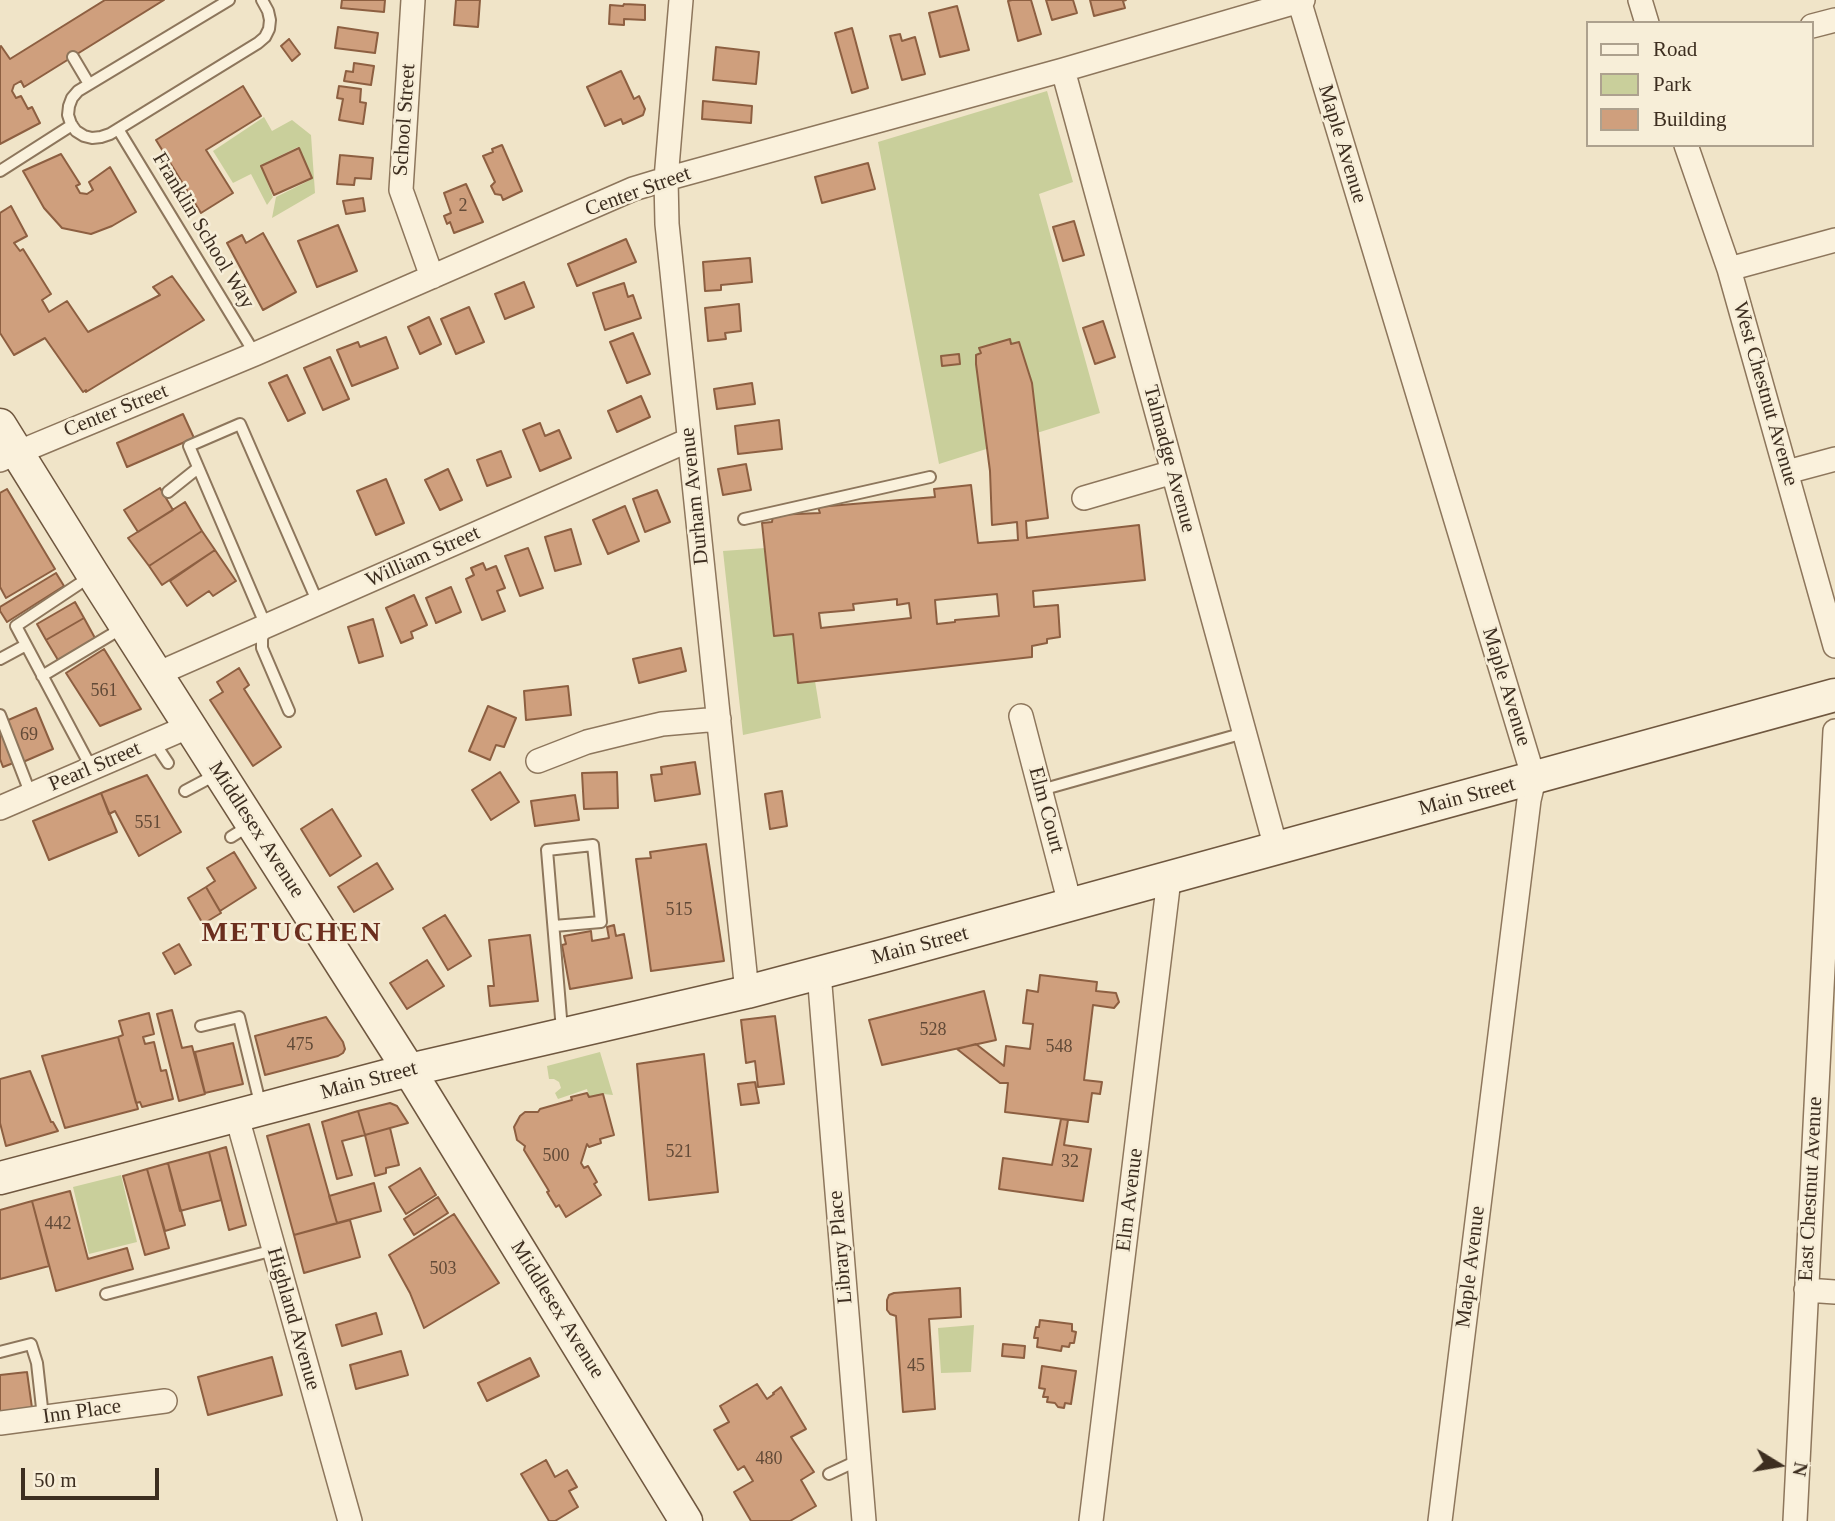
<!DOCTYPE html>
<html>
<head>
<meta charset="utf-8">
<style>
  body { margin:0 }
  #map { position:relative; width:1835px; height:1521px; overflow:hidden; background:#f0e4c8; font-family:"Times New Roman",serif }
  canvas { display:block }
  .legend { position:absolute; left:1586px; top:21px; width:228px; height:126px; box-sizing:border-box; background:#f7eed8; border:2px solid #ada18e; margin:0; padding:9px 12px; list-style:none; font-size:21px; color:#3d2e20 }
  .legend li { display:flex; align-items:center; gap:14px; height:35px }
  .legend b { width:35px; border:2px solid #ada18e }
  .north { position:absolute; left:1744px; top:1430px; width:70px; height:70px; -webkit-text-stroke:5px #f7eed8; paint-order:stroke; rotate:101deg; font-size:19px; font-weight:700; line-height:28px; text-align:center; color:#3d2e20 }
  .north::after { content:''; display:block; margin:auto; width:24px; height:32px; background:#3d2e20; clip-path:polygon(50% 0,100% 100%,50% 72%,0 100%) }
  .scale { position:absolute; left:21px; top:1468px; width:138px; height:32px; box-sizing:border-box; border:4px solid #3d2e20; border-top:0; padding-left:9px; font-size:21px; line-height:24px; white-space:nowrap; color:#3d2e20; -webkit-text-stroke:5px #f7eed8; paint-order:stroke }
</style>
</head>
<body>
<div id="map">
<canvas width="1835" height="1521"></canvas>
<ul class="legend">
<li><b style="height:9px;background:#faf1dc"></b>Road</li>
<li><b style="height:19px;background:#c9cf9b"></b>Park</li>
<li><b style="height:19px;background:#cf9f7d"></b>Building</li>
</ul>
<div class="north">N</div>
<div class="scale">50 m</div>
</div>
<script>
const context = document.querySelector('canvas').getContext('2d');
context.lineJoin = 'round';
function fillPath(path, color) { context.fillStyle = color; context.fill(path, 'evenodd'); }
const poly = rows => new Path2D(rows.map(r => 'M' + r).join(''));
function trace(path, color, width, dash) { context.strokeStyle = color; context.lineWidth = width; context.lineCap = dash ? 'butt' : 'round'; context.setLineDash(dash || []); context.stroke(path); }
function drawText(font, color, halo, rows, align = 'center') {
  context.font = font + ' "Times New Roman",serif'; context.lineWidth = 5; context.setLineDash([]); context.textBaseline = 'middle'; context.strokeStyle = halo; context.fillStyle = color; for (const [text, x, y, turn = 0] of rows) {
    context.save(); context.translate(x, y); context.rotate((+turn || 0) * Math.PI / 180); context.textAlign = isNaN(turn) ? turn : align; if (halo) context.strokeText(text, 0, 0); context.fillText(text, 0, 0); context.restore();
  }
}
fillPath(poly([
  [1047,91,1073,182,1039,194,1100,413,939,464,878,142],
  [264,117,272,131,292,120,311,135,315,193,272,218,276,197,312,179,298,147,267,162,272,176,266,179,273,197,267,205,251,174,233,183,213,151],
  [765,548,793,634,798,683,815,681,821,718,743,735,723,551],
  [600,1052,613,1095,603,1094,589,1097,587,1089,558,1099,555,1093,561,1088,559,1082,554,1079,549,1079,547,1066],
  [121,1175,137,1242,89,1254,73,1187],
  [974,1325,971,1372,941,1373,938,1328]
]), '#c9cf9b');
const building = poly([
  [105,0,164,0,24,87,21,81,14,85,12,91,16,98,21,96,28,109,32,107,40,123,0,144,0,47,1,46,10,59,105,0],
  [342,0,385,0,384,12,341,8,342,0],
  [456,0,480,0,478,27,454,25,456,0],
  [1012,0,1031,0,1041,34,1018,41,1008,1,1012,0],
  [1046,0,1073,0,1077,13,1052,20,1046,0],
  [1090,0,1126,0,1123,1,1125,8,1094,16,1090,0],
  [624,4,645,5,645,20,624,19,624,25,609,24,610,5,623,6,624,4],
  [957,6,969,50,940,57,929,13,957,6],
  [338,27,378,33,375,53,335,48,338,27],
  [852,28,868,88,852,93,835,33,852,28],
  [900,34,902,41,915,37,925,74,902,80,890,36,900,34],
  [289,39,300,54,292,61,281,46,289,39],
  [716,47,759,52,756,84,713,80,716,47],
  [354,63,374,66,371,85,344,81,346,71,353,72,354,63],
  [621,71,634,99,639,96,645,109,643,115,623,124,621,119,605,126,587,87,621,71],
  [243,86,261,116,206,150,233,193,201,213,156,140,243,86],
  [339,86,361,89,360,102,366,103,363,124,339,120,343,99,337,98,339,86],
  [703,101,752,106,751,123,702,119,703,101],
  [502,145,522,191,503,200,501,195,495,194,491,186,495,182,483,156,493,152,492,149,502,145],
  [299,148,312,178,274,195,261,166,299,148],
  [61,154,80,184,76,186,80,193,87,194,93,190,89,182,110,167,136,212,112,226,91,234,62,228,44,208,23,171,61,154],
  [340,155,373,158,371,179,355,178,354,185,337,184,340,155],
  [868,163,875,189,822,203,815,177,868,163],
  [466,184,483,222,454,233,450,222,447,224,444,216,451,213,444,193,466,184],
  [363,198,365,211,346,214,343,201,363,198],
  [11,206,27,236,14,243,20,251,23,249,51,294,42,300,49,312,67,301,88,332,160,295,153,287,172,276,204,320,86,392,86,390,83,392,45,338,14,355,0,333,0,213,11,206],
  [1074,221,1084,255,1063,261,1053,227,1074,221],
  [338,225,357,271,317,287,298,241,338,225],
  [263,233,296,292,263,310,227,243,242,235,246,243,263,233],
  [626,239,636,262,577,286,568,264,626,239],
  [750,258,752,282,721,285,721,290,705,291,703,262,750,258],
  [524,282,534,307,505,319,495,294,524,282],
  [624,283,628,297,633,295,641,318,605,330,593,293,624,283],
  [739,304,741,331,725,333,726,339,708,341,705,308,739,304],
  [469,307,484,342,456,354,441,319,469,307],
  [429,317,441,344,420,354,408,327,429,317],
  [1103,321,1115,357,1095,364,1083,328,1103,321],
  [633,333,650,374,627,383,610,342,633,333],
  [386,337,398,368,352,386,337,350,358,342,360,347,386,337],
  [1010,339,1011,344,1019,342,1032,383,1048,518,1026,521,1027,538,1139,525,1145,580,1033,591,1034,607,1058,605,1060,637,1047,639,1047,643,1032,646,1032,657,798,683,793,634,774,636,762,523,772,522,773,515,820,513,818,507,935,497,934,489,971,485,978,543,1018,540,1017,522,992,525,990,471,976,364,976,355,981,353,979,348,1010,339],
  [997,594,999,616,955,620,955,622,937,624,935,600,997,594],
  [897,599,897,605,909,603,911,618,821,628,819,613,854,610,853,604,897,599],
  [959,354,960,364,942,366,941,356,959,354],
  [330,357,349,399,323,410,304,368,330,357],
  [287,375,305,413,288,421,269,383,287,375],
  [752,383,755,404,717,409,714,389,752,383],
  [641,396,650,417,617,432,608,411,641,396],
  [183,414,194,438,127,467,117,443,183,414],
  [779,420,782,449,738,454,735,426,779,420],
  [540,423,545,436,559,430,571,458,540,471,523,430,540,423],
  [501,451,511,477,487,486,477,460,501,451],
  [746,464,751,490,723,495,718,469,746,464],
  [448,469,462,500,440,510,425,480,448,469],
  [386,479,404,523,376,535,357,491,386,479],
  [160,488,173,510,138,532,124,510,160,488],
  [7,489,55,569,6,598,0,587,0,493,7,489],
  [657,490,670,522,645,532,633,499,657,490],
  [185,502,202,531,149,566,128,538,185,502],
  [625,506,639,541,608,554,593,520,625,506],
  [571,529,581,564,555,571,545,537,571,529],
  [202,531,215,550,162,585,149,566,202,531],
  [528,548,543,588,520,596,505,556,528,548],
  [215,550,236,581,213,596,209,591,187,606,170,581,215,550],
  [483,563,486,570,496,566,505,588,497,591,505,611,482,620,466,579,474,575,471,568,483,563],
  [56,573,64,586,7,622,0,611,0,607,56,573],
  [451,587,461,612,436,623,426,598,451,587],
  [414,595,427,625,411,632,413,638,401,643,386,608,414,595],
  [75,602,84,618,46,640,37,624,75,602],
  [84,618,95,638,58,660,46,640,84,618],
  [373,619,383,656,359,663,348,627,373,619],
  [681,648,686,671,639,683,633,659,681,648],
  [104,649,141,709,100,726,66,673,104,649],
  [239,668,249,685,244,689,281,747,253,766,210,700,223,692,217,682,239,668],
  [568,686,571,715,526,720,524,691,568,686],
  [488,706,516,718,504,747,496,745,490,760,469,751,488,706],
  [36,708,53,749,23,762,6,721,36,708],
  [0,724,16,762,3,767,0,759,0,724],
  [695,762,700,794,655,801,651,775,662,774,661,767,695,762],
  [500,772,519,802,491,820,472,790,500,772],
  [617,772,618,808,584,809,582,773,617,772],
  [147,775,181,832,139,856,115,811,109,814,101,793,147,775],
  [782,791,787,826,770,829,765,794,782,791],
  [101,793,117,832,49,860,33,821,101,793],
  [575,795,579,820,535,826,531,801,575,795],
  [332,809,361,856,330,876,301,829,332,809],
  [706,844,724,961,651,971,636,859,651,858,650,852,706,844],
  [234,852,256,888,220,911,206,887,215,881,207,868,234,852],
  [377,863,393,889,354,912,338,887,377,863],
  [206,887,221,913,203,924,188,898,206,887],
  [445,915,471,956,448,970,423,928,445,915],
  [614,925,616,936,624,934,632,978,570,989,562,945,566,944,564,936,591,931,592,941,609,938,607,927,614,925],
  [530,935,538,1001,490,1006,488,986,494,986,489,940,530,935],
  [179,944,191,965,175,974,163,953,179,944],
  [427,960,444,986,407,1009,390,983,427,960],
  [1040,975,1097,982,1096,991,1116,993,1119,1002,1114,1008,1093,1005,1084,1080,1102,1082,1100,1094,1092,1093,1088,1122,1005,1112,1008,1083,1000,1083,957,1049,976,1044,1004,1066,1006,1046,1030,1049,1033,1024,1023,1023,1027,990,1038,992,1040,975],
  [984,991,996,1040,882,1065,869,1020,984,991],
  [172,1010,182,1048,192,1046,205,1094,179,1101,157,1014,172,1010],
  [149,1013,154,1034,143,1037,145,1044,154,1042,161,1071,166,1070,173,1099,142,1107,140,1102,136,1103,118,1037,123,1035,119,1021,149,1013],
  [775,1016,784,1084,758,1087,755,1061,746,1063,741,1020,775,1016],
  [326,1017,343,1042,345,1049,343,1053,338,1056,265,1075,255,1036,326,1017],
  [118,1037,138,1109,65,1128,42,1056,118,1037],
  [233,1043,243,1084,205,1093,195,1052,233,1043],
  [704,1054,718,1192,649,1200,637,1064,704,1054],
  [30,1071,51,1122,53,1122,58,1131,6,1146,0,1123,0,1079,30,1071],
  [755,1082,759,1103,741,1105,738,1084,755,1082],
  [587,1093,589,1097,603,1094,614,1135,600,1139,601,1143,589,1147,587,1144,581,1163,584,1168,588,1166,597,1182,594,1184,601,1195,566,1217,559,1205,556,1207,547,1192,549,1191,524,1150,525,1146,517,1140,514,1127,520,1116,525,1112,538,1112,540,1109,572,1100,571,1097,587,1093],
  [390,1103,397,1106,408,1123,365,1135,358,1111,390,1103],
  [358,1111,365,1135,342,1141,352,1175,337,1179,322,1122,358,1111],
  [1061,1119,1068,1120,1064,1145,1091,1149,1083,1201,999,1189,1003,1158,1052,1165,1061,1119],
  [309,1124,337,1223,294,1235,267,1136,309,1124],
  [390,1128,399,1165,386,1168,386,1173,375,1176,365,1135,390,1128],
  [226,1147,246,1225,229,1230,209,1152,226,1147],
  [209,1152,221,1200,180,1211,168,1163,209,1152],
  [168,1163,185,1225,165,1231,147,1169,168,1163],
  [420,1168,436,1195,406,1214,389,1187,420,1168],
  [147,1169,169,1248,145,1255,123,1176,147,1169],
  [374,1183,381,1211,337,1223,329,1196,374,1183],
  [70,1191,88,1259,127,1248,133,1269,56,1291,32,1201,70,1191],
  [438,1197,448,1213,414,1235,404,1219,438,1197],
  [32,1201,49,1266,0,1279,0,1210,32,1201],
  [454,1214,499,1283,424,1328,410,1293,389,1255,454,1214],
  [350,1220,360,1257,304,1273,294,1235,350,1220],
  [960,1288,961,1317,929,1319,935,1409,903,1412,896,1316,890,1314,887,1310,887,1300,889,1295,894,1293,960,1288],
  [376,1313,382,1334,342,1346,336,1325,376,1313],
  [1040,1320,1072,1324,1072,1331,1076,1332,1074,1343,1070,1343,1069,1347,1062,1346,1061,1351,1037,1347,1038,1338,1034,1338,1036,1327,1039,1327,1040,1320],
  [1003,1344,1025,1346,1024,1358,1002,1356,1003,1344],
  [401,1351,408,1375,356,1389,350,1365,401,1351],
  [272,1357,282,1395,208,1415,198,1377,272,1357],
  [530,1358,539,1376,487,1401,478,1383,530,1358],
  [1042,1366,1076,1371,1071,1404,1065,1403,1064,1408,1058,1407,1055,1403,1047,1402,1048,1397,1043,1397,1045,1389,1039,1388,1042,1366],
  [27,1372,32,1408,0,1412,0,1375,27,1372],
  [757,1384,767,1399,774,1394,773,1393,781,1387,806,1429,791,1437,814,1472,801,1480,816,1506,790,1521,751,1521,734,1492,753,1481,744,1466,738,1470,714,1430,729,1422,720,1406,757,1384],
  [546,1460,555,1477,567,1470,577,1487,569,1491,578,1507,555,1521,549,1521,521,1474,546,1460]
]);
fillPath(building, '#cf9f7d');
trace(building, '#8d5f41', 2);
const lane = poly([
  [229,0,78,91,72,98,69,106,68,115,71,124,76,131,84,136,92,138,101,137,110,134,258,43,265,37,269,29,270,20,268,11,262,0],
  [73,57,89,84],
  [118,129,255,354],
  [0,171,72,125],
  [168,492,198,468],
  [744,519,930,477],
  [91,574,79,584,16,626,92,769],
  [0,659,26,645],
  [42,676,124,627],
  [289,711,262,648,262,639,266,626,189,446,240,424,318,603],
  [0,715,31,795],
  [154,742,168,763],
  [1041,790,1244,733],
  [185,791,217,774],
  [231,837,250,825],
  [554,926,601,922,593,845,547,850,562,1030],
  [201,1026,239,1017,261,1107],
  [106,1294,274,1250],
  [0,1352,31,1344,37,1363,43,1417],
  [829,1474,859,1460]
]);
const street = poly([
  [413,0,401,190,432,277],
  [681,0,666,179,667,224,747,992],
  [1299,0,1534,779,1529,800,1440,1521],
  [1640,0,1647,23],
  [1812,26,1835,20],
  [1063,70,1276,848],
  [1686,145,1729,269,1835,646],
  [1729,269,1835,240],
  [0,460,255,354,633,189,666,179,1063,70,1303,0],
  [1787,472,1835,459],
  [1084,498,1173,472],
  [157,674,689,440],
  [1021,716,1070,904],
  [538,761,587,742,628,732,662,724,719,719],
  [0,808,190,726],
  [819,973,864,1521],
  [237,1117,350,1521],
  [1806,1290,1835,1292],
  [0,1423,165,1401],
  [1091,1521,1169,879],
  [1795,1521,1835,731]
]);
const secondary = poly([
  [0,425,92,573,409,1070,686,1521],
  [0,1178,409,1070,747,992,883,956,1835,695]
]);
trace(lane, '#8d765c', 14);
trace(street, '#8d765c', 26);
trace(secondary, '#6f573f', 35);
trace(lane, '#faf1dc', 10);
trace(street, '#faf1dc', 23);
trace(secondary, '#faf1dc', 32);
drawText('18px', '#624a37', null, [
  ["2",463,206],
  ["561",104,691],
  ["69",29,735],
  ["551",148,823],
  ["515",679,910],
  ["528",933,1030],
  ["475",300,1045],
  ["548",1059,1047],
  ["521",679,1152],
  ["500",556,1156],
  ["32",1070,1162],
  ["442",58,1224],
  ["503",443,1269],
  ["45",916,1366],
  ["480",769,1459]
]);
drawText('21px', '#3d2e20', '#f7eed8', [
  ["School Street",405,120,-86],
  ["Maple Avenue",1342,144,73],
  ["Center Street",638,192,-20],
  ["Franklin School Way",203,231,59],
  ["West Chestnut Avenue",1765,394,74],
  ["Center Street",116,411,-22],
  ["Talmadge Avenue",1169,459,75],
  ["Durham Avenue",695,496,-96],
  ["William Street",423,557,-24],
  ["Maple Avenue",1506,687,73],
  ["Pearl Street",95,767,-23],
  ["Main Street",1467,797,-15],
  ["Elm Court",1046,810,75],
  ["Middlesex Avenue",256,830,57],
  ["Main Street",920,946,-15],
  ["Main Street",369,1081,-15],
  ["East Chestnut Avenue",1811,1189,-87],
  ["Elm Avenue",1130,1200,-83],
  ["Library Place",841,1247,-95],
  ["Maple Avenue",1471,1267,-83],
  ["Middlesex Avenue",557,1310,58],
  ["Highland Avenue",293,1319,74],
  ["Inn Place",82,1412,-8]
]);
context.letterSpacing = '2px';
drawText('bold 28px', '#6b2e1e', '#f7eed8', [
  ["METUCHEN",292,934]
]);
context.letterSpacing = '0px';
</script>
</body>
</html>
